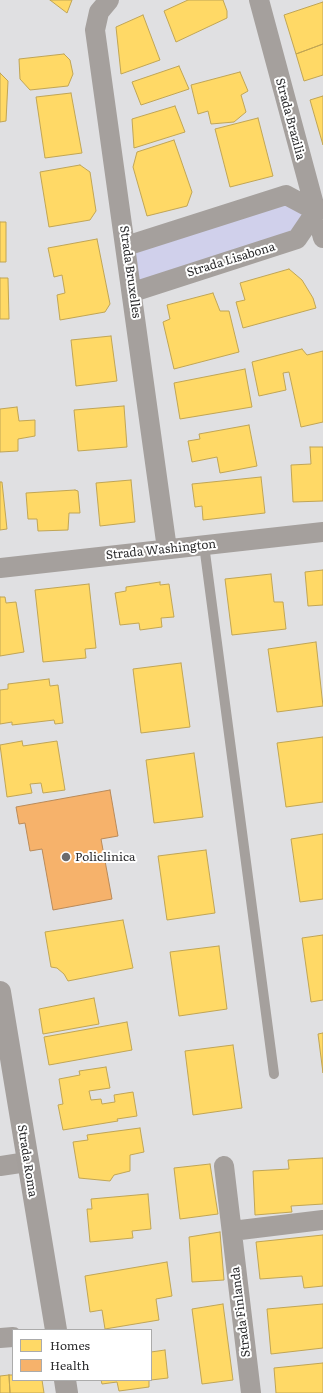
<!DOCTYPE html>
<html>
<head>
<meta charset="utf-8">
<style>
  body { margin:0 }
  #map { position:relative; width:323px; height:1393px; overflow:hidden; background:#e0e0e2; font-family:Literata,serif }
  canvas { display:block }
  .legend { position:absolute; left:12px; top:1329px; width:140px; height:52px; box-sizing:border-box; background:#fff; border:1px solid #ababab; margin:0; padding:5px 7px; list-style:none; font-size:12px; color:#2c2c2e }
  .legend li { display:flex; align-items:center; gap:8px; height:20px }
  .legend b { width:20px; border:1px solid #ababab }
</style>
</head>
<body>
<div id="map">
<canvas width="323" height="1393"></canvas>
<ul class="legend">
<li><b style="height:11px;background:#ffd966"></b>Homes</li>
<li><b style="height:11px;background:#f6b26b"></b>Health</li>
</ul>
</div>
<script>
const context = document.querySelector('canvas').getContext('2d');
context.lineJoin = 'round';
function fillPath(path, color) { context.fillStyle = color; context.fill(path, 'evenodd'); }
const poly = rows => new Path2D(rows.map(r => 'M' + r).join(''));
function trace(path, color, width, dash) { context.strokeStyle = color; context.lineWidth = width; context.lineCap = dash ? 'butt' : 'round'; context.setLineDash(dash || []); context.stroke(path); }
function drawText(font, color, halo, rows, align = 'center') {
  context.font = font + ' Literata,serif'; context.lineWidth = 4; context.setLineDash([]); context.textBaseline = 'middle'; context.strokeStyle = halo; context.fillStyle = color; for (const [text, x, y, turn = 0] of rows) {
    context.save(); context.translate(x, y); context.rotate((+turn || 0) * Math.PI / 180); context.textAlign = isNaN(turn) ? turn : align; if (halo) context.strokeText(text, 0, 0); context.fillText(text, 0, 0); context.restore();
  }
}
fillPath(poly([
  [286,195,316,211,297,239,133,292,126,246]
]), '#d0d0eb');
const homes = poly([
  [50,0,72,0,67,13,50,0],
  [188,0,223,0,227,11,227,18,176,42,164,11,188,0],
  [323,2,323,44,296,54,284,15,323,2],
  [143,15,160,60,121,74,116,27,143,15],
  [323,44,323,75,304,81,296,54,323,44],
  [64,54,70,60,73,74,68,86,30,90,20,79,19,59,64,54],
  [179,66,189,89,141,105,132,82,179,66],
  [240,72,248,91,241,95,246,112,234,122,211,124,208,111,198,114,191,85,240,72],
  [0,73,8,81,6,121,0,122,0,73],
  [71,93,82,153,45,158,36,97,71,93],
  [323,96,323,145,310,100,323,96],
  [175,106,185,132,134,148,132,119,175,106],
  [258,118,273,176,230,187,215,129,258,118],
  [174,140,192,192,187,206,147,216,133,167,137,152,174,140],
  [80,165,90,172,96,211,90,220,49,227,40,172,80,165],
  [0,222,6,222,6,262,0,262,0,222],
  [97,239,110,304,105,312,60,320,57,295,65,293,62,275,54,277,48,248,97,239],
  [289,269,302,280,313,298,316,308,243,328,236,302,245,300,240,283,289,269],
  [0,278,8,278,9,319,0,319,0,278],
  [213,293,220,311,229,311,239,352,174,369,163,322,170,319,167,305,213,293],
  [111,336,117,381,76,386,71,340,111,336],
  [302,349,307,355,323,351,323,422,301,427,289,372,283,373,286,390,259,396,252,362,302,349],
  [245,369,252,407,180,419,174,383,245,369],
  [124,406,127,447,78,451,74,410,124,406],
  [17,407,19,421,35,420,35,436,18,439,18,451,0,452,0,409,17,407],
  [249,425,257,466,220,473,217,457,192,462,188,441,200,439,199,434,249,425],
  [310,447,323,447,323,501,293,502,291,465,311,464,310,447],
  [261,477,265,513,203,520,202,506,195,507,192,484,261,477],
  [131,480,135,522,100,526,96,483,131,480],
  [0,482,2,482,7,529,0,530,0,482],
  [75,490,78,491,80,513,69,513,68,530,38,531,37,519,28,519,26,493,75,490],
  [323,570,323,605,308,606,305,572,323,570],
  [271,574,274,602,283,602,286,629,232,635,225,579,271,574],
  [160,582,160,585,169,584,174,617,161,618,162,627,140,630,139,623,120,625,115,593,126,591,126,587,160,582],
  [89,584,96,648,85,649,86,658,43,662,35,590,89,584],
  [0,597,5,597,6,603,16,602,24,652,0,656,0,597],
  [316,642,323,706,277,712,268,649,316,642],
  [181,663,190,727,141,733,133,669,181,663],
  [49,679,50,686,58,685,63,723,55,724,54,720,12,725,12,722,0,724,0,690,8,689,8,684,49,679],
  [323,737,323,802,286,807,277,743,323,737],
  [22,741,23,746,57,741,65,790,43,793,41,783,30,784,32,793,7,797,0,745,22,741],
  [194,753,203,817,154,823,146,760,194,753],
  [323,834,323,899,300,902,291,839,323,834],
  [206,850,215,913,167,920,158,856,206,850],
  [123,920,133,968,68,981,64,974,57,968,51,967,45,932,123,920],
  [323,935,323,1000,311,1002,302,938,323,935],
  [219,946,227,1009,179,1016,170,952,219,946],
  [94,998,99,1024,43,1034,39,1009,94,998],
  [127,1022,132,1050,49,1065,44,1037,127,1022],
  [323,1033,323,1073,318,1034,323,1033],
  [233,1045,242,1108,193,1115,185,1051,233,1045],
  [106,1067,110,1088,89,1091,91,1100,101,1099,102,1104,115,1102,114,1095,133,1092,137,1116,117,1119,118,1121,63,1130,58,1105,63,1104,59,1079,80,1075,79,1071,106,1067],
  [140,1128,144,1152,130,1155,130,1171,114,1175,110,1181,79,1178,73,1142,88,1140,87,1135,140,1128],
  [323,1158,323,1204,291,1206,292,1212,255,1215,253,1171,289,1169,288,1160,323,1158],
  [210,1164,218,1214,180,1219,174,1168,210,1164],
  [148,1194,151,1229,132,1231,133,1238,90,1242,87,1209,92,1209,91,1199,148,1194],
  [220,1232,224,1280,192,1282,189,1237,220,1232],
  [323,1235,323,1286,304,1288,302,1276,260,1279,256,1242,323,1235],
  [167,1262,172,1296,156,1299,159,1320,105,1329,102,1310,90,1312,85,1276,167,1262],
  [223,1304,233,1380,202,1384,192,1309,223,1304],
  [323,1304,323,1348,271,1354,267,1309,323,1304],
  [165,1350,168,1378,151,1380,151,1352,165,1350],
  [323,1363,323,1393,276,1393,274,1368,323,1363],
  [9,1375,10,1393,0,1393,0,1376,9,1375],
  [9,1375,13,1375,13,1380,42,1380,44,1393,10,1393,9,1375],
  [101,1380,151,1380,149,1380,149,1387,119,1391,117,1382,102,1384,101,1380]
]);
fillPath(homes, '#ffd966');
trace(homes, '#c0a555', 1);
const health = poly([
  [110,790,118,836,101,839,112,899,53,910,42,849,30,851,25,823,19,824,16,807,110,790]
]);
fillPath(health, '#f6b26b');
trace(health, '#b98a59', 1);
trace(poly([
  [204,545,274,1074]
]), '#a5a09d', 10);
trace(poly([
  [109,0,99,12,95,30,167,549],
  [259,0,323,238],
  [126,246,286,195,316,211,323,209],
  [133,292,297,239,316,211],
  [0,568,323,532],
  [0,1166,27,1162],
  [224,1166,251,1393],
  [232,1231,323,1220],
  [0,1338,13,1337]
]), '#a5a09d', 20);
trace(poly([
  [0,992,56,1330],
  [65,1380,67,1393]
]), '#a49f9c', 22);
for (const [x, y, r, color] of [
  [66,857,5,"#6b6b6d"]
]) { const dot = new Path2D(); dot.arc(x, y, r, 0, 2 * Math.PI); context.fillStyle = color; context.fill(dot); trace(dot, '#fff', 1.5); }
drawText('12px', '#2c2c2e', '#fff', [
  ["Strada Brazilia",290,119,75],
  ["Strada Lisabona",231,260,-17],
  ["Strada Bruxelles",130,272,82],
  ["Strada Washington",161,550,-6],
  ["Strada Roma",27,1161,81],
  ["Strada Finlanda",241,1312,-97]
]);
drawText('12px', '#2c2c2e', '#fff', [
  ["Policlinica",75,857]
], 'left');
</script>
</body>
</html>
